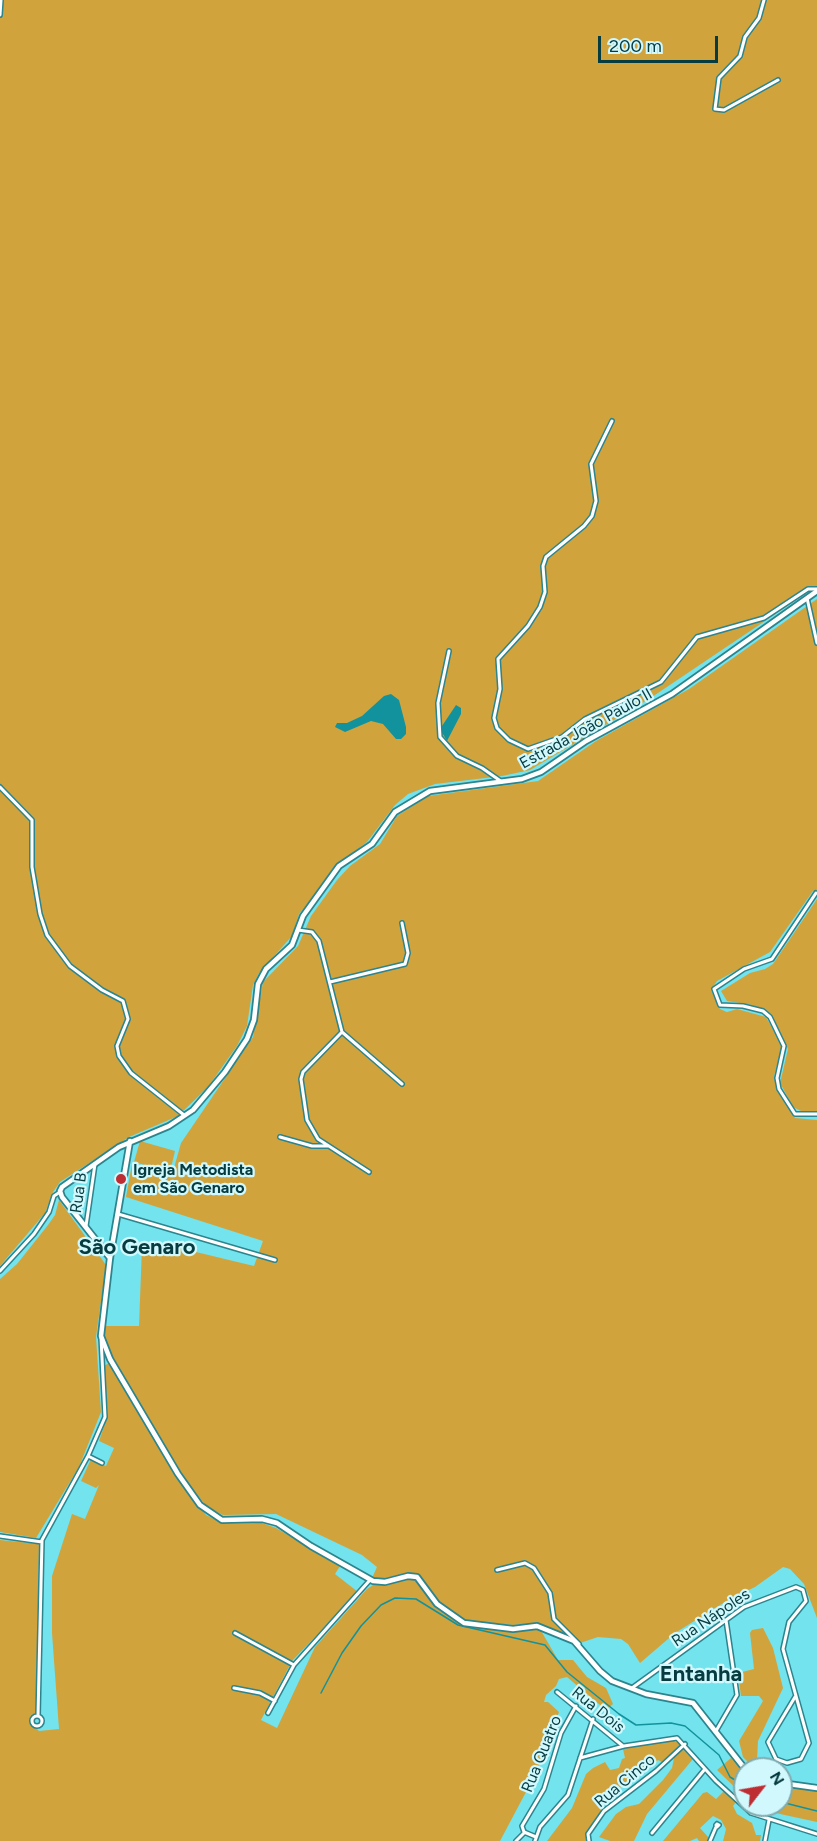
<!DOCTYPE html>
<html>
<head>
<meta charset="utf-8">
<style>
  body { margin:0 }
  #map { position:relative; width:817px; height:1841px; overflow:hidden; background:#73e3ee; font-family:Figtree,sans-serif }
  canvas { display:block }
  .north { position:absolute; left:733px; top:1757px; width:60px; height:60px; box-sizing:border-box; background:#d1f8fd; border:2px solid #80acb1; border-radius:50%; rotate:59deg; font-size:16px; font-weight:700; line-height:24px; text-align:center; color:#063b3f }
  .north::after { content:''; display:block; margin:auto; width:21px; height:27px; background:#bd2d32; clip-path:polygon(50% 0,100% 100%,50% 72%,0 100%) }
  .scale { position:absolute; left:598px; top:36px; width:120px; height:27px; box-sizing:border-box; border:3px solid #063b3f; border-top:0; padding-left:8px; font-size:18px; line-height:21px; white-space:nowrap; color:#063b3f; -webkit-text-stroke:4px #d1f8fd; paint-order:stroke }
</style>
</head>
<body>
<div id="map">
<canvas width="817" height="1841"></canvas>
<div class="north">N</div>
<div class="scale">200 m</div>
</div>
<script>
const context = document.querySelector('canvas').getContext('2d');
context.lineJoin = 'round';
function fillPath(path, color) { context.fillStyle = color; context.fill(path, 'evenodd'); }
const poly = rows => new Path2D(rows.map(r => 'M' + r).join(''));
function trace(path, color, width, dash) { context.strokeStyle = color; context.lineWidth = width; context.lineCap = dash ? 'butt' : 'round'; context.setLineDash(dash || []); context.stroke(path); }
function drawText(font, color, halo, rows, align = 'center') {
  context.font = font + ' Figtree,sans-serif'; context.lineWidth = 4.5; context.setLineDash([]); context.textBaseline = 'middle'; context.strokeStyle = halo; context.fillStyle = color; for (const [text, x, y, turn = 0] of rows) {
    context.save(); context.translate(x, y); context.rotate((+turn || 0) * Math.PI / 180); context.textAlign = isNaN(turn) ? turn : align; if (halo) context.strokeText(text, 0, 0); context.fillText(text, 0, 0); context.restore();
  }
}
fillPath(poly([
  [0,0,817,0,817,586,649,699,530,770,502,776,435,784,408,794,395,805,367,842,333,868,318,892,299,914,292,936,259,973,253,985,247,1026,237,1046,208,1087,178,1116,129,1137,60,1182,53,1192,45,1213,0,1266],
  [817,599,817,895,813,891,770,952,717,981,711,990,720,1009,727,1012,737,1009,766,1017,782,1046,774,1076,776,1087,795,1118,817,1120,817,1618,804,1584,790,1569,783,1567,755,1587,728,1600,675,1633,640,1663,628,1644,621,1639,598,1637,580,1643,535,1623,513,1625,465,1620,441,1604,418,1575,410,1573,376,1580,372,1578,377,1567,362,1555,276,1514,223,1515,207,1507,180,1473,108,1353,103,1326,139,1326,142,1246,171,1246,254,1266,263,1241,126,1197,132,1164,172,1175,181,1143,253,1037,263,982,298,946,311,916,337,880,350,866,380,844,397,816,428,796,538,781,596,741,689,689],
  [817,899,817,1111,801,1111,793,1107,780,1083,788,1049,771,1015,752,1005,727,1001,721,991,750,973,765,969,773,964],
  [140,1141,175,1151,170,1172,134,1162],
  [59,1200,106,1265,96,1337,101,1412,79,1467,36,1538,0,1532,0,1279,17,1264,48,1225,55,1215],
  [109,1363,172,1470,206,1515,224,1524,262,1523,276,1528,340,1566,335,1574,358,1592,292,1661,261,1720,277,1728,315,1647,367,1589,373,1585,410,1578,421,1583,439,1610,460,1624,504,1631,540,1629,558,1660,573,1660,587,1677,606,1688,613,1704,606,1710,567,1677,559,1679,556,1686,546,1695,544,1702,548,1702,559,1712,535,1775,500,1841,0,1841,0,1540,39,1544,36,1714,31,1723,39,1731,59,1729,52,1633,52,1576,72,1514,85,1519,99,1485,96,1488,81,1481,91,1459,106,1466,114,1448,99,1441,108,1415,104,1366],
  [763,1628,773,1648,783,1688,758,1741,757,1760,749,1763,743,1757,739,1741,763,1701,759,1696,741,1696,738,1673,754,1669,750,1633,752,1630],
  [670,1739,681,1744,662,1762,658,1760,605,1798,603,1808,587,1832,586,1841,547,1841,572,1808,586,1774,593,1768,605,1762,610,1770,619,1768,622,1759,625,1758,623,1749],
  [684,1748,693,1759,647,1814,634,1841,610,1841,599,1837,616,1814,626,1807,639,1804,663,1780,672,1768,674,1758],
  [731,1758,745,1774,745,1797,717,1770],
  [781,1787,817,1791,817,1822,771,1812,754,1805,781,1805],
  [724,1791,736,1802,733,1806,737,1814,752,1823,756,1835,761,1835,760,1841,723,1841,726,1829,721,1820,713,1816,700,1828,709,1838,708,1841,699,1841,697,1838,690,1841,663,1841,703,1793,707,1792,716,1799]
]), '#d0a33d');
fillPath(poly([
  [391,694,399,700,406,727,406,734,401,739,396,739,383,724,371,721,345,732,335,727,337,723,347,723,362,716,384,696],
  [456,705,461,708,461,714,447,741,440,729]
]), '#12929d');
trace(poly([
  [321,1693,342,1653,361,1626,381,1605,395,1598,416,1599,458,1625,545,1645,567,1672,619,1714,636,1725,671,1723,685,1726,719,1755,730,1777,745,1786],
  [781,1802,817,1811]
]), '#12929d', 1.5);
const street = poly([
  [764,0,759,18,745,37,740,56,719,78,715,109,724,110,778,80],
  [0,15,1,0],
  [612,421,591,464,596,501,592,516,584,526,546,557,543,566,545,592,540,607,528,626,498,659,500,689,494,718,497,728,509,740,528,749,562,737,585,719,661,682,697,637,764,618,808,589,817,589],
  [807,598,817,643],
  [449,651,438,703,440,737,457,756,482,768,502,782],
  [0,787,32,820,32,867,40,914,47,935,70,966,102,990,123,1001,128,1019,117,1046,119,1056,131,1073,184,1115],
  [816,893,772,959,744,969,714,989,720,1005,743,1006,763,1011,770,1017,784,1046,777,1078,779,1089,795,1114,817,1114],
  [298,930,312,932,319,941,342,1032,402,1084],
  [330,982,405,964,408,953,402,923],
  [342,1032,303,1072,301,1079,307,1120,318,1139,369,1172],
  [280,1137,312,1146,328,1146],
  [118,1214,275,1260],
  [86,1226,95,1164],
  [0,1271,34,1234,49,1212,54,1196,60,1192],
  [88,1456,102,1463],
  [0,1536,42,1542],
  [497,1570,525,1563,534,1568,550,1593,554,1619,579,1644],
  [235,1633,294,1665],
  [234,1688,260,1693,275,1701],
  [632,1688,744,1607,796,1587,803,1590,806,1601,789,1622,783,1649,809,1743,801,1759,787,1763,776,1759,768,1742,795,1697],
  [557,1692,623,1746],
  [268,1713,294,1665,370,1580],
  '32 1721a5 5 0 1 1 10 0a5 5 0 1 1-10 0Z',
  [38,1716,42,1540,88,1456,105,1417,101,1338],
  [716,1731,737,1695,726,1620],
  [580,1758,624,1746,677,1738,716,1781,751,1813,817,1834],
  [717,1824,719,1825,717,1827,716,1825,717,1824],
  [652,1833,705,1769],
  [536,1837,524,1832,522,1826,544,1789,561,1733,576,1706],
  [516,1841,525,1832],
  [535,1841,540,1827,568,1795,593,1719],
  [589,1841,588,1834,604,1811,656,1771,685,1744],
  [710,1841,716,1827],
  [765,1841,769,1820]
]);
const secondary = poly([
  [130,1141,110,1258,101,1336,110,1359,178,1474,200,1505,222,1520,262,1519,277,1523,311,1546,373,1581,385,1582,408,1576,417,1577,437,1604,464,1623,513,1629,537,1626,574,1641,600,1671,612,1681,646,1694,693,1703,745,1769],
  [110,1258,62,1197,60,1191,62,1187,119,1147,169,1126,193,1110,225,1072,247,1039,254,1020,258,984,266,969,292,945,303,916,339,866,372,844,395,812,430,791,522,779,541,772,586,741,672,694,817,591],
  [781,1783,817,1788]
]);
trace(street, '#2c848d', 6);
trace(secondary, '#2c848d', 8);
trace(street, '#fff', 3);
trace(secondary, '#fff', 4.5);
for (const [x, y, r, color] of [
  [121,1179,6,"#bd2d32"]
]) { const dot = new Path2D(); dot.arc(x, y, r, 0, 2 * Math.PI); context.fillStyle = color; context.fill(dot); trace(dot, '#d1f8fd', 2); }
drawText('16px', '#063b3f', '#d1f8fd', [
  ["Estrada João Paulo II",586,729,-29],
  ["Rua B",79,1193,-82],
  ["Rua Nápoles",711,1618,-34],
  ["Rua Dois",598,1710,39],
  ["Rua Quatro",542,1754,-68],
  ["Rua Cinco",625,1781,-40]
]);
drawText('bold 16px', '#063b3f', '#d1f8fd', [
  ["Igreja Metodista",133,1170],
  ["em São Genaro",133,1188]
], 'left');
drawText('bold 22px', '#063b3f', '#d1f8fd', [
  ["São Genaro",137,1248],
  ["Entanha",701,1675]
]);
</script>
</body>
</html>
